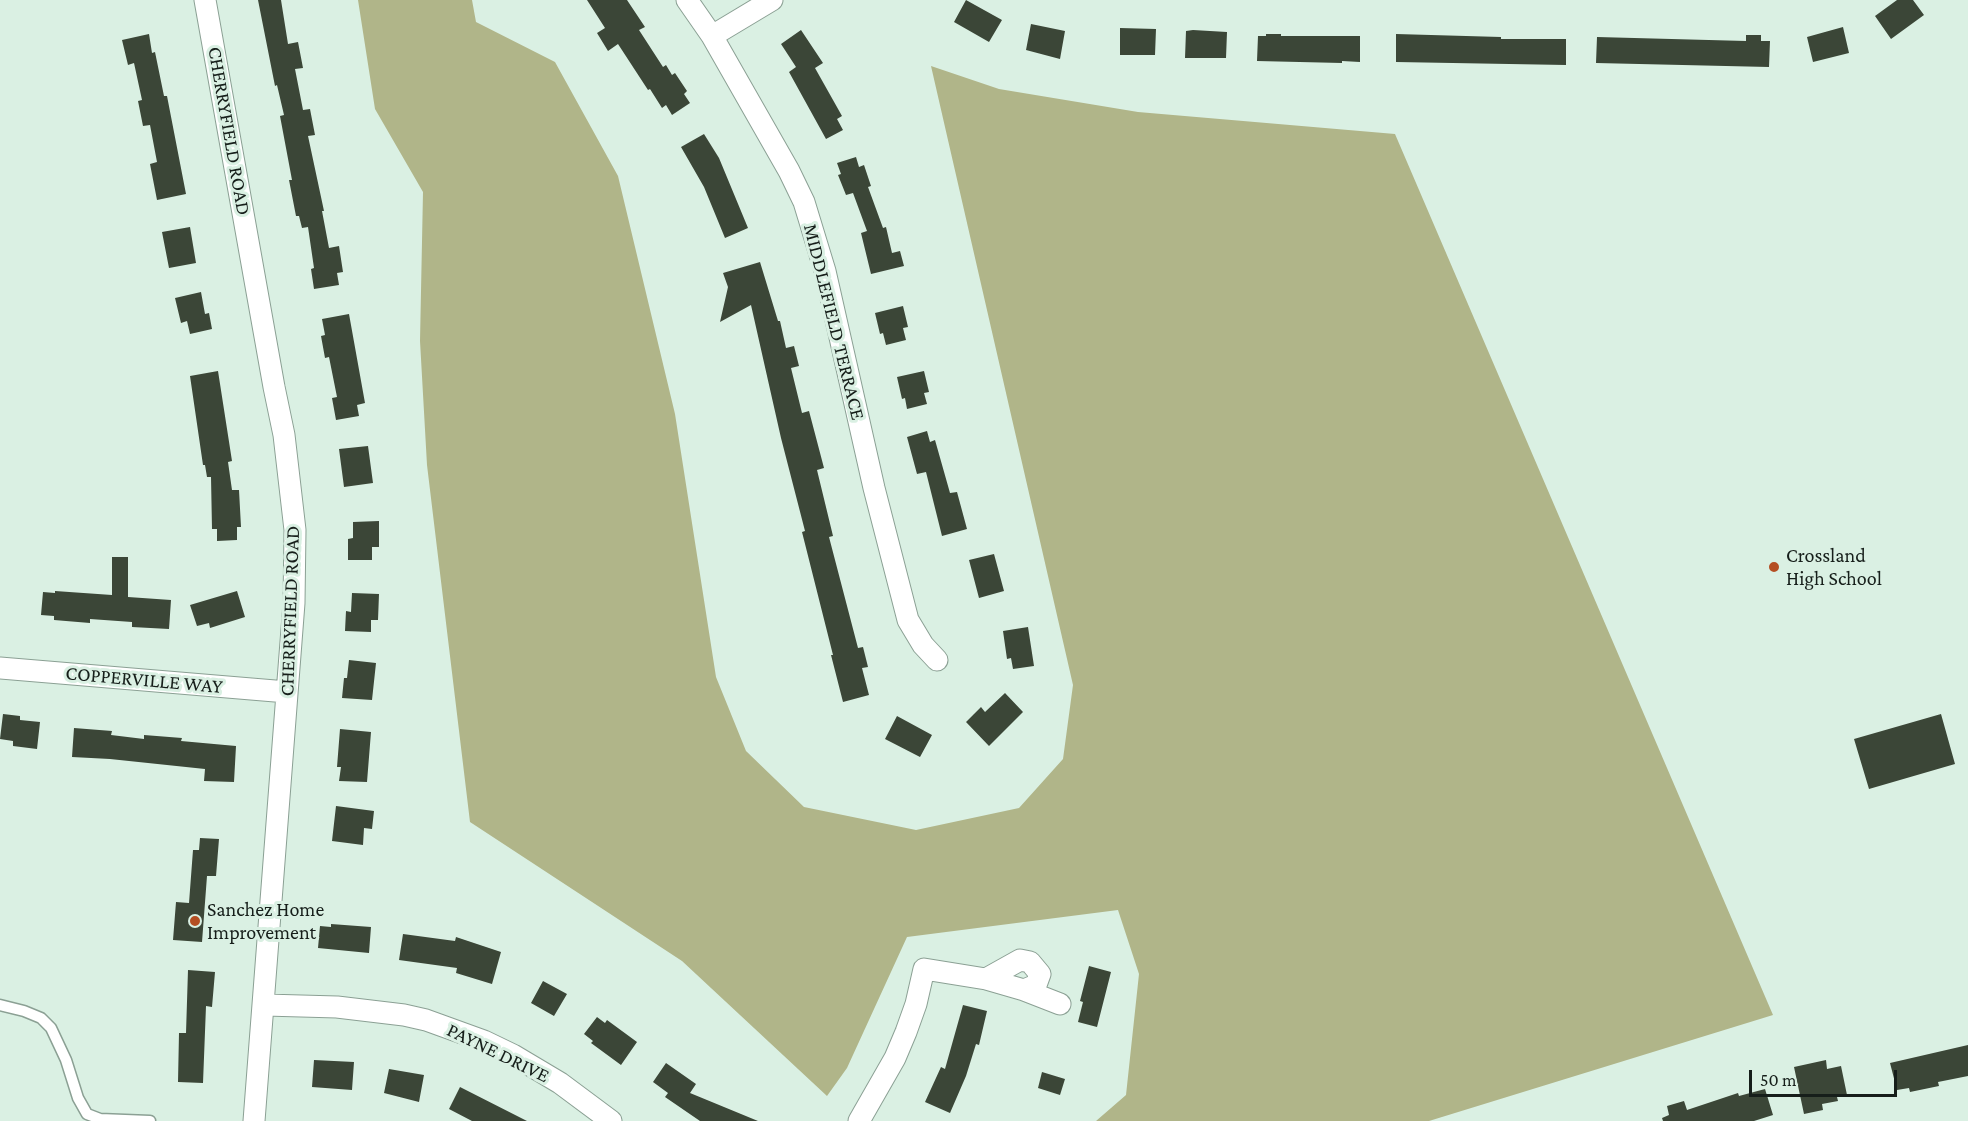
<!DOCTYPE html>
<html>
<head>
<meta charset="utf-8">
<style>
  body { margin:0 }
  #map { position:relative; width:1968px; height:1121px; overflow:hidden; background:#daf0e3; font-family:"Crimson Pro",serif }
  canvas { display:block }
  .scale { position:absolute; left:1749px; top:1070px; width:148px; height:27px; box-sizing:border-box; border:3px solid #161e1a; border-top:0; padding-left:8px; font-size:18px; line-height:21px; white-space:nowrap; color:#161e1a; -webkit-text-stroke:4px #daf0e3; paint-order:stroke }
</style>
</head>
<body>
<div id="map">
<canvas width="1968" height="1121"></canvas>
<div class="scale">50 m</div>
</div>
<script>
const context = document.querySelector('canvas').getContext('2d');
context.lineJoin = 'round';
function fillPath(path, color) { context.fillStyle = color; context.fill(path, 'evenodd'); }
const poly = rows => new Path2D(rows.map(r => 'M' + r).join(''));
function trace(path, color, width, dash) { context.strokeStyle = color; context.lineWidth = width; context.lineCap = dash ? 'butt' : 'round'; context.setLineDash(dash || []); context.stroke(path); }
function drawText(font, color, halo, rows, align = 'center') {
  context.font = font + ' "Crimson Pro",serif'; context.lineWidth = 6; context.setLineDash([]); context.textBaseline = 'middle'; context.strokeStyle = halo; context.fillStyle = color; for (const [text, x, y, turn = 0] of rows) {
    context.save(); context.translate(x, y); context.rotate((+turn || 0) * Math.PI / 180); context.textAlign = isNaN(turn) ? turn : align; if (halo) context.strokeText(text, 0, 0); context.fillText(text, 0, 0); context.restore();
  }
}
fillPath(poly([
  [358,0,472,0,476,22,555,62,618,176,675,414,716,677,746,751,804,807,916,830,1019,808,1063,759,1073,685,931,66,999,89,1138,112,1395,134,1773,1015,1429,1121,1096,1121,1126,1095,1139,974,1118,910,907,937,847,1068,827,1096,682,961,470,822,427,465,420,341,423,192,375,109]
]), '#b0b589');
fillPath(poly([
  [258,0,281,0,288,44,298,42,303,68,295,69,303,110,310,109,315,135,308,136,324,211,322,211,329,248,339,246,343,272,337,273,339,285,314,289,311,269,314,268,308,227,302,228,299,216,296,216,289,180,292,180,280,116,284,115,277,85,275,86],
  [587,0,627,0,645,27,639,30,663,67,666,65,672,75,675,73,687,91,684,94,690,103,672,115,666,105,662,108,650,89,648,90,618,44,608,51,597,33,605,28],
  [966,0,1002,20,989,42,954,22],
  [1897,0,1913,0,1924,15,1891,39,1875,16],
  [1031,24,1065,31,1060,59,1026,50],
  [1843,27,1849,53,1813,62,1807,37],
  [1120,28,1156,29,1155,55,1120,55],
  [801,30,823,63,815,68,842,116,837,119,843,130,826,139,789,72,796,67,781,44],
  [1193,30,1227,32,1226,58,1185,58,1186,31],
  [149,34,152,53,155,52,164,96,167,96,186,194,157,200,150,164,157,162,150,125,143,126,138,101,142,100,134,63,128,65,122,40],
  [1266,34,1281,34,1281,36,1360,36,1360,62,1342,61,1342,63,1257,61,1258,36,1266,36],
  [1396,34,1501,37,1501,39,1566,39,1566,65,1396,62],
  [1746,35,1761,35,1761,41,1770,41,1769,67,1596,63,1597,37,1746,41],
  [704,134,719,158,748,228,725,238,704,187,681,147],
  [856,157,859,167,864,165,871,186,868,187,883,228,886,227,892,253,900,251,904,266,871,274,861,233,867,231,853,193,846,195,838,175,841,174,837,163],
  [190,227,196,263,169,268,162,232],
  [760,262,778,321,780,321,786,348,794,346,799,366,791,368,802,413,809,411,824,468,817,470,833,536,829,537,858,648,863,647,868,667,862,668,869,695,843,702,831,655,833,655,802,532,805,531,781,438,751,305,720,322,728,287,723,273],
  [201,292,205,314,209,313,212,329,190,334,187,321,181,323,175,298],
  [903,306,908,327,903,328,906,340,886,345,883,333,880,334,875,313],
  [349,314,365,403,357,405,359,416,336,420,332,398,337,397,329,357,325,358,321,336,325,335,322,319],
  [218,371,232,461,228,462,232,490,239,490,241,527,237,527,237,540,217,541,217,529,212,529,211,477,207,477,205,465,203,465,190,376],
  [924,371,929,392,924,393,927,404,907,409,905,398,902,399,897,377],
  [927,431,930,442,935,440,950,493,957,492,967,529,942,536,926,472,917,474,907,437],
  [368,446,373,483,344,487,339,449],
  [379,521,379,547,372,547,372,560,348,560,348,539,353,538,353,522],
  [994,554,1004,591,979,598,969,560],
  [112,557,128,557,128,597,171,600,169,629,132,627,132,622,90,619,90,623,54,620,54,616,41,615,43,592,55,593,55,591,112,595],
  [237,591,245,617,210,628,209,623,197,626,190,605],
  [352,593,379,594,378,620,371,620,371,632,345,631,346,611,351,612],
  [1028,627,1034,666,1013,669,1011,658,1007,659,1003,631],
  [349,660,376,663,372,700,342,698,344,678,347,678],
  [1005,693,1023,712,989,746,966,722,981,707,985,712],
  [3,714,20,716,20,720,40,722,37,749,13,746,13,741,0,739],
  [1941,714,1955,764,1869,789,1854,739],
  [897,716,932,735,920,757,885,739],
  [74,728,112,731,111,735,144,739,144,735,182,738,181,741,236,746,234,782,204,781,205,769,110,759,72,757],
  [340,729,371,732,367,782,339,781,341,767,337,767],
  [336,806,374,811,372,829,364,828,363,845,332,841],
  [200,838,219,839,216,876,207,876,202,942,173,940,176,902,189,903,193,850,199,850],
  [331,924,371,927,369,953,318,948,320,926,331,927],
  [403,934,455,941,456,937,501,952,492,984,456,973,457,968,399,960],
  [1089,966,1111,972,1097,1027,1078,1022,1083,1002,1080,1001],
  [188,970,215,972,212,1007,206,1006,203,1083,178,1082,179,1033,186,1033],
  [543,981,567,994,554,1016,531,1003],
  [963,1005,987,1011,979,1045,976,1044,966,1076,950,1113,925,1102,941,1067,945,1069],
  [597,1017,605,1023,607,1020,637,1042,621,1065,591,1043,593,1041,584,1034],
  [1968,1045,1968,1076,1938,1082,1939,1086,1910,1092,1909,1088,1897,1090,1890,1063],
  [314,1060,354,1062,352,1090,312,1087],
  [1826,1060,1827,1069,1841,1066,1847,1095,1837,1097,1838,1101,1822,1104,1823,1110,1804,1114,1794,1067],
  [666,1063,696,1084,690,1093,758,1121,700,1121,665,1097,668,1093,653,1082],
  [389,1069,424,1075,419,1102,384,1093],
  [1042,1072,1065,1079,1060,1095,1038,1088],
  [460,1087,527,1121,472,1121,449,1109],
  [1765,1089,1773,1115,1754,1121,1663,1121,1662,1118,1669,1115,1667,1106,1684,1101,1687,1110,1738,1093,1739,1096]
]), '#3b4637');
const lane = poly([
  [0,1005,24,1011,41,1018,51,1028,66,1060,78,1098,87,1114,100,1119,150,1121]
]);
const street = poly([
  [205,0,274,387,284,435,295,530,294,603,254,1121],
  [687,0,712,36,789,171,804,202,825,271,874,488,908,620,923,645,937,660],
  [712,36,772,0],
  [0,668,287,692],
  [1024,990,1060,1004],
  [265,1005,337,1007,404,1015,426,1020,484,1041,513,1055,560,1083,611,1121],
  [859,1121,895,1058,906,1032,916,1004,924,969,986,979,1020,960,1030,962,1040,974,1036,985,1024,990,986,979]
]);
trace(lane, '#8ba094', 13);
trace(street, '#8ba094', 23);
trace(lane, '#fff', 10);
trace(street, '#fff', 21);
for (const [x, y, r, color] of [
  [1774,567,6,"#b44e22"],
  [195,921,6,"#b44e22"]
]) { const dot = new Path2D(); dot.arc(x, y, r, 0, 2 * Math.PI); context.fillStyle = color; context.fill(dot); trace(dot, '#daf0e3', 2); }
drawText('20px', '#161e1a', '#daf0e3', [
  ["CHERRYFIELD ROAD",229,131,80],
  ["MIDDLEFIELD TERRACE",834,322,76],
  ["CHERRYFIELD ROAD",290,611,-88],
  ["COPPERVILLE WAY",144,680,5],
  ["PAYNE DRIVE",498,1053,26]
]);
drawText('20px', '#161e1a', '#daf0e3', [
  ["Crossland",1786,556],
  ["High School",1786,579],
  ["Sanchez Home",207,910],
  ["Improvement",207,933]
], 'left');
</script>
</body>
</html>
